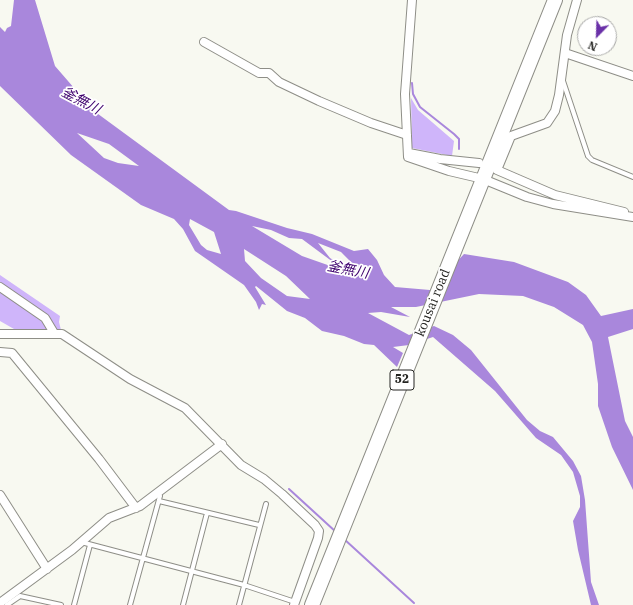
<!DOCTYPE html>
<html>
<head>
<meta charset="utf-8">
<style>
  body { margin:0 }
  #map { position:relative; width:633px; height:605px; overflow:hidden; background:#f8f9f1; font-family:"IBM Plex Serif",serif }
  canvas { display:block }
  .north { position:absolute; left:577px; top:16px; width:40px; height:40px; box-sizing:border-box; background:#fff; border:1px solid #a8a8a7; border-radius:50%; rotate:203deg; font-size:11px; font-weight:700; line-height:16px; text-align:center; color:#252522 }
  .north::after { content:''; display:block; margin:auto; width:14px; height:18px; background:#6a31a8; clip-path:polygon(50% 0,100% 100%,50% 72%,0 100%) }
</style>
</head>
<body>
<div id="map">
<canvas width="633" height="605"></canvas>
<div class="north">N</div>
</div>
<script>
const context = document.querySelector('canvas').getContext('2d');
context.lineJoin = 'round';
function fillPath(path, color) { context.fillStyle = color; context.fill(path, 'evenodd'); }
const poly = rows => new Path2D(rows.map(r => 'M' + r).join(''));
function trace(path, color, width, dash) { context.strokeStyle = color; context.lineWidth = width; context.lineCap = dash ? 'butt' : 'round'; context.setLineDash(dash || []); context.stroke(path); }
function drawText(font, color, halo, rows, align = 'center') {
  context.font = font + ' "IBM Plex Serif","Noto Sans JP",serif'; context.lineWidth = 3.5; context.setLineDash([]); context.textBaseline = 'middle'; context.strokeStyle = halo; context.fillStyle = color; for (const [text, x, y, turn = 0] of rows) {
    context.save(); context.translate(x, y); context.rotate((+turn || 0) * Math.PI / 180); context.textAlign = isNaN(turn) ? turn : align; if (halo) context.strokeText(text, 0, 0); context.fillText(text, 0, 0); context.restore();
  }
}
fillPath(poly([
  [411,98,418,110,454,141,452,156,412,148],
  [0,275,60,316,59,322,62,334,52,329,14,329,0,321]
]), '#cfb5fa');
fillPath(poly([
  [14,0,35,0,55,66,94,111,229,210,236,211,287,228,312,234,354,251,368,249,377,260,384,275,395,287,430,290,464,254,514,262,568,282,586,295,601,316,633,309,633,329,608,337,625,421,633,437,633,490,612,447,598,406,598,384,592,342,583,325,554,307,523,296,479,294,416,307,391,307,410,317,381,312,368,313,409,335,434,326,453,335,471,350,527,420,540,431,553,437,573,461,581,476,585,500,591,582,599,605,591,605,578,550,573,521,580,507,580,496,573,472,561,455,536,438,495,391,433,337,409,345,393,347,403,353,397,367,374,345,364,344,344,336,322,331,305,318,287,311,256,286,255,287,266,305,262,304,259,310,256,302,244,285,195,251,183,229,174,219,141,205,71,155,0,86,0,27,5,32,7,28,11,26],
  [77,133,109,144,139,166,118,163,104,158],
  [190,219,214,232,221,254,207,250,201,245,189,225],
  [252,226,271,230,289,238,302,239,337,265,339,269,302,256],
  [318,243,341,252,352,263,346,268,330,258],
  [244,249,286,276,310,299,287,296,261,278,245,261]
]), '#a987dc');
trace(poly([
  [412,83,413,94,420,107,454,134,459,139,459,149],
  [289,489,336,532],
  [344,539,414,603]
]), '#a987dc', 2);
const lane = poly([
  [562,78,588,156,592,160,633,177],
  [159,501,259,525],
  [81,542,244,585,295,602],
  [7,605,20,596,61,605],
  [74,605,90,545],
  [130,605,160,496],
  [183,605,207,513],
  [239,605,266,504]
]);
const street = poly([
  [412,0,405,94,408,157,449,171,483,179,527,197,553,204,633,217],
  [577,0,567,35,559,95,555,111,547,123,511,136,497,170,555,195,624,212],
  [204,42,259,73,269,73,279,82,319,101,371,123,407,135],
  [565,53,633,76],
  [409,153,440,159,479,163],
  [0,287,45,318,54,333],
  [0,334,62,334,130,379,185,408,241,465,264,479,282,494,315,525,319,531,318,538,294,605],
  [0,352,12,353,99,459,136,508],
  [0,495,47,569],
  [0,603,72,550,109,518,140,506,222,444]
]);
const highway = poly([
  [312,605,555,0]
]);
trace(lane, '#8e8e87', 6);
trace(street, '#8e8e87', 10);
trace(highway, '#8e8e87', 16);
trace(lane, '#fff', 4);
trace(street, '#fff', 8);
trace(highway, '#fff', 14);
for (const [x, y, w] of [
  [402,380,24]
]) { const box = new Path2D(); box.roundRect(x - w / 2, y - 10, w, 20, 3); context.fillStyle = '#fff'; context.fill(box); trace(box, '#252522', 1); }
drawText('bold 12px', '#252522', null, [
  ["52",402,380]
]);
drawText('13px', '#252522', '#fff', [
  ["kousai road",433,303,-68]
]);
drawText('italic 14px', '#3f036e', '#fff', [
  ["釜無川",81,101,28],
  ["釜無川",348,270,11]
]);
</script>
</body>
</html>
